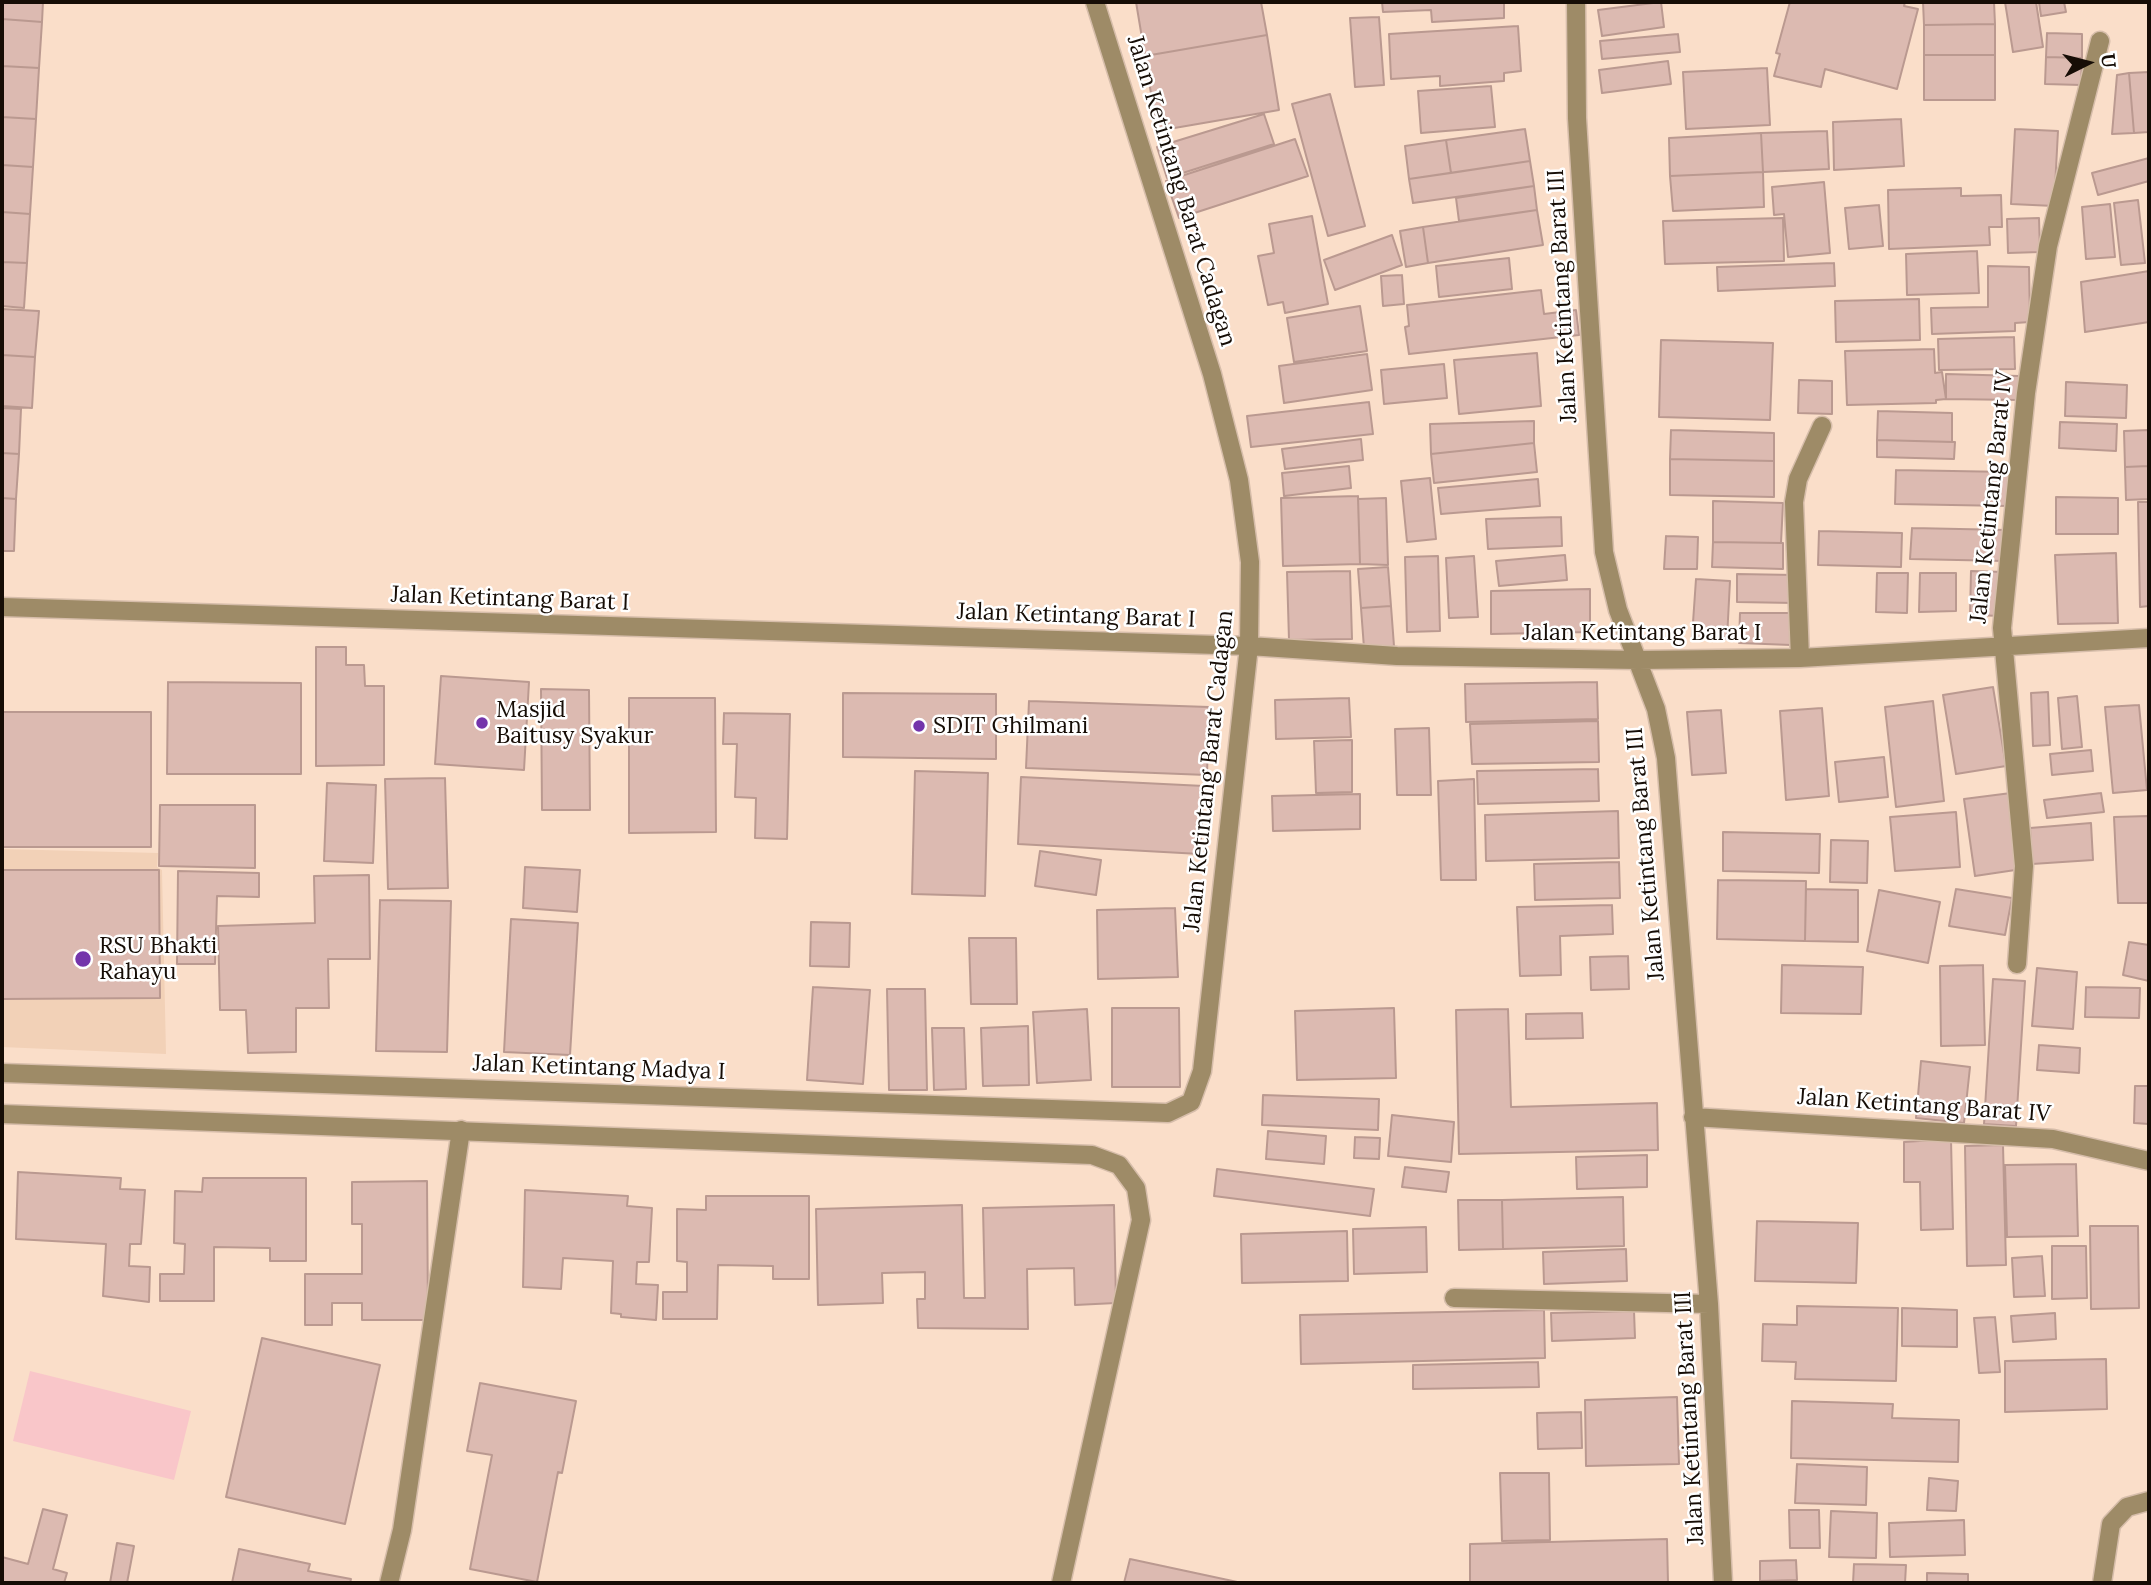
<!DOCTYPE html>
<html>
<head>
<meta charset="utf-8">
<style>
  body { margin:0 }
  #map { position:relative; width:2151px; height:1585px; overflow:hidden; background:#fadec9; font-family:Lora,serif }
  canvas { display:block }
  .frame { position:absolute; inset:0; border:4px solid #160d06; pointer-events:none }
  .north { position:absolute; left:2053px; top:28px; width:70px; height:70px; -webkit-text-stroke:5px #fff; paint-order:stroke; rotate:84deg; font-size:19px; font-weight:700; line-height:28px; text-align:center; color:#160d06 }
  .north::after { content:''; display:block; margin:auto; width:24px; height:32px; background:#160d06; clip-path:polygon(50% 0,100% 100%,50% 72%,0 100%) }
</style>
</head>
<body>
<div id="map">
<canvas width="2151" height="1585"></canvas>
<div class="frame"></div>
<div class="north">U</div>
</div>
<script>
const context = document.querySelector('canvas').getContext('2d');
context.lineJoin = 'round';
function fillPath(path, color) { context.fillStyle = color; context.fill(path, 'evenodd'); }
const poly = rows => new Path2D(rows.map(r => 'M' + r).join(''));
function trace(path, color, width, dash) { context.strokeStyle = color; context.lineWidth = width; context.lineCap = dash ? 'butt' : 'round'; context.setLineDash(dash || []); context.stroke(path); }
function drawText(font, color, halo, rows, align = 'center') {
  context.font = font + ' Lora,serif'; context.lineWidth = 5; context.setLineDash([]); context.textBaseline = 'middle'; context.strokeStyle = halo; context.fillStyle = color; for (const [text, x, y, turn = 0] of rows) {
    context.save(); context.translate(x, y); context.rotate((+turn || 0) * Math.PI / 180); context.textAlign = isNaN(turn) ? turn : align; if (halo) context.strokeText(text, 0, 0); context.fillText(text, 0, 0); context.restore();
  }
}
fillPath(poly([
  [2,849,158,853,157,867,162,870,166,1054,2,1047]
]), '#f2d1b7');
fillPath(poly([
  [30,1371,191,1411,174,1480,13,1441]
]), '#f9c6c9');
const building = poly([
  [2,2,43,2,42,22,2,19,2,2],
  [1136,2,1261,2,1267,35,1145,56,1136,2],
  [1382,2,1504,2,1504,18,1432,22,1431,10,1383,12,1382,2],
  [1661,2,1664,27,1602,36,1598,10,1661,2],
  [1790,2,1905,2,1904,6,1918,9,1897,89,1825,69,1821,87,1774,76,1780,54,1776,53,1790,2],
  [1923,2,1994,2,1995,24,1924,25,1923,2],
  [2005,2,2036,2,2043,47,2013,52,2005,2],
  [2039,2,2064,2,2066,12,2041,16,2039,2],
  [1379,17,1384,85,1355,87,1350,18,1379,17],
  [2,19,42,22,39,68,2,66,2,19],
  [1995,24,1995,55,1924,55,1924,25,1995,24],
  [1518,26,1521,71,1504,73,1504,81,1440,86,1440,76,1391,79,1389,34,1518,26],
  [2047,33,2082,34,2082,58,2046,57,2047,33],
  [1678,34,1680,52,1602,59,1600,41,1678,34],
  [1267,35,1279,110,1157,131,1145,56,1267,35],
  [1924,55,1995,55,1995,100,1924,100,1924,55],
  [2046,57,2082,58,2081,85,2045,84,2046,57],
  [1668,61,1671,84,1602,93,1599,70,1668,61],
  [2,66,39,68,36,119,2,117,2,66],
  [1767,68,1770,125,1686,129,1683,72,1767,68],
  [2149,72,2149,132,2134,133,2129,73,2149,72],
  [2129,73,2134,133,2112,134,2117,75,2129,73],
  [1491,86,1495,127,1421,133,1418,91,1491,86],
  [1330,94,1365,226,1328,236,1292,104,1330,94],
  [1264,114,1274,144,1167,178,1157,147,1264,114],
  [2,117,36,119,33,167,2,165,2,117],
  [1901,119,1904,166,1834,170,1833,122,1901,119],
  [1525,129,1530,161,1451,173,1446,140,1525,129],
  [2015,129,2058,131,2054,206,2011,204,2015,129],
  [1827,131,1829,169,1763,172,1761,133,1827,131],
  [1761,133,1763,172,1670,176,1669,138,1761,133],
  [1295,139,1308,176,1179,218,1166,181,1295,139],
  [1446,140,1451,173,1409,179,1405,146,1446,140],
  [2149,158,2149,181,2098,195,2092,173,2149,158],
  [1530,161,1534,186,1413,203,1409,179,1530,161],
  [2,165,33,167,30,214,2,212,2,165],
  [1763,172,1764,207,1673,211,1670,176,1763,172],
  [1824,182,1830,253,1788,257,1784,214,1774,215,1772,187,1824,182],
  [1534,186,1537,210,1459,221,1456,198,1534,186],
  [1961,188,1961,196,2001,195,2002,227,1989,227,1990,245,1889,249,1888,190,1961,188],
  [2138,200,2145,263,2121,265,2114,203,2138,200],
  [2110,204,2115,257,2086,259,2082,207,2110,204],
  [1879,205,1883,246,1849,249,1845,208,1879,205],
  [1537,210,1543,245,1428,263,1423,227,1537,210],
  [2,212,30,214,27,263,2,262,2,212],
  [1312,216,1328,304,1285,313,1283,302,1268,305,1258,256,1274,253,1269,224,1312,216],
  [1783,218,1784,261,1665,264,1663,221,1783,218],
  [2039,218,2040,252,2008,253,2007,219,2039,218],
  [1423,227,1428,263,1406,267,1400,231,1423,227],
  [1392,235,1402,265,1335,290,1324,260,1392,235],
  [1977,251,1979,293,1907,295,1906,254,1977,251],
  [1509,258,1512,289,1439,297,1436,266,1509,258],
  [2,262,27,263,24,308,2,306,2,262],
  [1834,263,1835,286,1718,291,1717,267,1834,263],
  [1988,266,2029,267,2030,322,2015,323,2015,331,1932,334,1931,308,1988,307,1988,266],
  [2149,271,2149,322,2085,332,2081,282,2149,271],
  [1402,275,1404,304,1383,306,1381,276,1402,275],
  [1541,290,1544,314,1576,310,1579,335,1409,354,1405,327,1409,326,1407,305,1541,290],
  [1919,299,1920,340,1836,342,1835,301,1919,299],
  [1360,306,1367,351,1294,362,1287,318,1360,306],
  [2,309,39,311,35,357,2,355,2,309],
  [2014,337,2015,369,1939,370,1938,339,2014,337],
  [1661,340,1773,343,1770,420,1659,417,1661,340],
  [1934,349,1935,373,1942,372,1946,399,1936,400,1936,403,1847,405,1845,351,1934,349],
  [1537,353,1541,406,1459,414,1454,360,1537,353],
  [1367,354,1372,390,1284,403,1279,366,1367,354],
  [2,355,35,357,32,408,2,406,2,355],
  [1444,364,1447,398,1384,404,1381,370,1444,364],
  [1946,374,2019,376,2019,400,1946,399,1946,374],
  [1799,380,1832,381,1832,414,1798,413,1799,380],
  [2066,382,2127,385,2126,418,2065,416,2066,382],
  [1369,402,1373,434,1251,447,1247,416,1369,402],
  [2,408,21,409,19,454,2,453,2,408],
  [1878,411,1952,413,1952,442,1877,440,1878,411],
  [1534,421,1534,443,1431,454,1430,424,1534,421],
  [2060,422,2117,424,2116,451,2059,448,2060,422],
  [1671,430,1774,433,1774,461,1670,459,1671,430],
  [2149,430,2149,466,2125,467,2124,431,2149,430],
  [1361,439,1363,460,1285,469,1282,449,1361,439],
  [1877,440,1955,442,1954,459,1877,457,1877,440],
  [1534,443,1537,472,1434,483,1431,454,1534,443],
  [2,453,19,454,16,499,2,498,2,453],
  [1670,459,1774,461,1774,497,1670,495,1670,459],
  [1349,466,1351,488,1284,496,1282,473,1349,466],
  [2149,466,2149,499,2126,500,2125,467,2149,466],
  [1896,470,2009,472,2008,506,1895,504,1896,470],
  [1430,478,1436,539,1407,542,1401,481,1430,478],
  [1538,479,1540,506,1441,514,1438,488,1538,479],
  [1358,496,1360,564,1283,566,1281,498,1358,496],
  [2056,497,2118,498,2118,534,2056,534,2056,497],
  [2,498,16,499,14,551,2,551,2,498],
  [1386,498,1388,565,1360,564,1358,499,1386,498],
  [1713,501,1783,503,1781,543,1713,542,1713,501],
  [2138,502,2149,502,2149,606,2140,607,2138,502],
  [1561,517,1562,546,1488,549,1486,519,1561,517],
  [1912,528,2007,530,2005,561,1910,559,1912,528],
  [1819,531,1902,533,1901,567,1818,565,1819,531],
  [1666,536,1698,537,1697,569,1664,569,1666,536],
  [1713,542,1783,543,1783,569,1712,567,1713,542],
  [2116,553,2118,623,2058,624,2055,555,2116,553],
  [1565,555,1567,580,1499,586,1496,561,1565,555],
  [1438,556,1440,631,1407,632,1405,557,1438,556],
  [1474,556,1478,617,1449,618,1446,558,1474,556],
  [1388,567,1391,606,1361,608,1358,569,1388,567],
  [1350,571,1352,639,1289,640,1287,572,1350,571],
  [1971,571,2004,572,2003,616,1970,615,1971,571],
  [1877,573,1908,573,1907,613,1876,612,1877,573],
  [1920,573,1956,573,1956,611,1919,612,1920,573],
  [1737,574,1794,575,1794,603,1737,602,1737,574],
  [1696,579,1730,581,1727,639,1692,637,1696,579],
  [1590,589,1590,632,1491,634,1491,591,1590,589],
  [1391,606,1394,646,1364,648,1361,608,1391,606],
  [1740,613,1792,613,1791,645,1739,643,1740,613],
  [316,647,346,647,346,665,364,665,365,686,384,686,384,765,316,766,316,647],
  [441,676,529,682,524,770,435,764,441,676],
  [168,682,301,683,301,774,167,774,168,682],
  [1597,682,1598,719,1466,722,1465,684,1597,682],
  [1993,687,2006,766,1956,774,1943,695,1993,687],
  [541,689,589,690,590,810,542,810,541,689],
  [2048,692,2050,745,2033,746,2031,693,2048,692],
  [843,693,996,694,996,759,843,757,843,693],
  [2077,696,2082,747,2062,749,2058,698,2077,696],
  [629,698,715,698,716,832,629,833,629,698],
  [1349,698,1351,737,1276,739,1275,700,1349,698],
  [1029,701,1209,707,1207,775,1026,768,1029,701],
  [1933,701,1944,801,1896,807,1885,707,1933,701],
  [2139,705,2147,790,2113,793,2105,707,2139,705],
  [1822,708,1829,796,1786,800,1780,711,1822,708],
  [1721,710,1726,773,1692,775,1687,712,1721,710],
  [2,712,151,712,151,847,2,847,2,712],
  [724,713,790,714,787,839,755,838,756,798,735,797,737,744,723,744,724,713],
  [1598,721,1599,762,1472,764,1470,724,1598,721],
  [1429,728,1431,795,1397,795,1395,729,1429,728],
  [1352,740,1352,792,1316,793,1314,741,1352,740],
  [2091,750,2093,771,2052,775,2050,754,2091,750],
  [1884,757,1888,797,1839,802,1835,762,1884,757],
  [1598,769,1599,801,1478,804,1477,771,1598,769],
  [915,771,988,773,985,896,912,894,915,771],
  [1021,777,1204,786,1200,854,1018,844,1021,777],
  [445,778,448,888,388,889,385,779,445,778],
  [1474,779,1476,880,1441,880,1438,781,1474,779],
  [327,783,376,785,373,863,324,861,327,783],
  [2011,793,2022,869,1975,876,1964,799,2011,793],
  [2101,793,2104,812,2047,818,2044,800,2101,793],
  [1360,794,1360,829,1273,831,1272,796,1360,794],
  [160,805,255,805,255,868,159,866,160,805],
  [1618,811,1619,858,1486,861,1485,815,1618,811],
  [1956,812,1960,867,1895,871,1890,817,1956,812],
  [2149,816,2149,903,2118,903,2114,817,2149,816],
  [2091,823,2093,860,2032,864,2030,828,2091,823],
  [1723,832,1820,834,1819,873,1723,871,1723,832],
  [1831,840,1868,841,1867,883,1830,882,1831,840],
  [1040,851,1101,860,1096,895,1035,886,1040,851],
  [1619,862,1620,898,1535,900,1534,864,1619,862],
  [525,867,580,870,577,912,523,908,525,867],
  [2,870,159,870,160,998,2,999,2,870],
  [178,871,259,873,259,897,217,896,215,964,177,964,178,871],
  [369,875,370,959,328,959,329,1008,296,1008,296,1052,248,1053,246,1010,220,1010,218,926,315,923,314,876,369,875],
  [1718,880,1806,881,1805,941,1717,939,1718,880],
  [1806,889,1858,890,1858,942,1805,941,1806,889],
  [1956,889,2012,898,2005,935,1949,926,1956,889],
  [1879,890,1940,902,1928,963,1867,951,1879,890],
  [380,900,451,901,447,1052,376,1051,380,900],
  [1612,905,1613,934,1560,936,1561,975,1520,976,1517,907,1612,905],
  [1175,908,1178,977,1098,979,1097,910,1175,908],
  [511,919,578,923,570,1055,504,1052,511,919],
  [811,922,850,923,849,967,810,966,811,922],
  [969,938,1016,938,1017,1004,971,1004,969,938],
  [2129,942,2149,945,2149,981,2123,975,2129,942],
  [1628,956,1629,989,1591,990,1590,957,1628,956],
  [1782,965,1863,967,1861,1014,1781,1013,1782,965],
  [1983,965,1985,1045,1941,1046,1940,966,1983,965],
  [2037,968,2077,972,2073,1029,2032,1026,2037,968],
  [1993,979,2025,981,2016,1126,1984,1124,1993,979],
  [813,987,870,990,863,1084,807,1080,813,987],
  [2086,987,2140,988,2139,1018,2085,1017,2086,987],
  [887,989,925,989,927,1090,889,1090,887,989],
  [1112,1008,1179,1008,1180,1087,1112,1087,1112,1008],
  [1394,1008,1396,1078,1297,1080,1295,1011,1394,1008],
  [1087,1009,1091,1080,1037,1083,1033,1012,1087,1009],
  [1508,1009,1511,1107,1657,1103,1658,1150,1459,1154,1456,1010,1508,1009],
  [1582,1013,1583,1038,1526,1039,1526,1014,1582,1013],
  [1028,1026,1029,1085,983,1086,981,1028,1028,1026],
  [932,1028,964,1028,966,1089,934,1090,932,1028],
  [2039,1045,2080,1048,2079,1073,2037,1070,2039,1045],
  [1921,1061,1970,1067,1964,1123,1916,1118,1921,1061],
  [2135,1086,2149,1086,2149,1124,2134,1123,2135,1086],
  [1263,1095,1379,1099,1378,1130,1262,1125,1263,1095],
  [1392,1115,1454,1122,1451,1162,1388,1156,1392,1115],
  [1268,1131,1326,1136,1324,1164,1266,1159,1268,1131],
  [1355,1137,1380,1138,1379,1159,1354,1158,1355,1137],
  [1951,1139,1953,1229,1921,1230,1920,1182,1904,1182,1904,1142,1951,1139],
  [2003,1145,2006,1265,1967,1266,1965,1146,2003,1145],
  [1647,1155,1647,1187,1577,1189,1576,1157,1647,1155],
  [2076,1164,2078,1236,2007,1237,2005,1165,2076,1164],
  [1405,1167,1449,1172,1446,1192,1402,1187,1405,1167],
  [1217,1169,1374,1189,1370,1216,1214,1196,1217,1169],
  [18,1172,121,1178,120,1189,145,1190,141,1244,130,1244,129,1266,150,1267,149,1302,103,1296,106,1244,16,1239,18,1172],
  [203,1178,306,1178,306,1261,270,1261,270,1248,214,1247,214,1301,160,1301,160,1274,184,1274,185,1244,174,1243,175,1191,202,1192,203,1178],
  [427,1181,428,1320,362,1320,362,1303,332,1303,332,1325,305,1325,305,1274,362,1274,362,1224,352,1224,352,1182,427,1181],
  [525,1190,628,1196,627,1206,652,1208,649,1262,637,1262,636,1284,658,1285,656,1320,621,1317,621,1314,611,1313,613,1261,563,1258,561,1289,523,1287,525,1190],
  [706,1196,809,1196,809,1279,773,1279,773,1266,718,1265,717,1319,663,1319,663,1292,687,1292,687,1262,677,1261,677,1209,706,1210,706,1196],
  [1623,1197,1624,1246,1503,1249,1502,1200,1623,1197],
  [1458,1200,1502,1200,1503,1249,1459,1250,1458,1200],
  [962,1205,964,1298,985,1298,983,1208,1114,1205,1116,1303,1075,1305,1074,1268,1027,1269,1028,1329,918,1328,917,1299,925,1299,925,1272,882,1273,883,1303,818,1305,816,1209,962,1205],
  [1757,1221,1858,1223,1856,1283,1755,1281,1757,1221],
  [2090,1226,2138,1226,2139,1308,2091,1309,2090,1226],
  [1426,1227,1427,1272,1354,1274,1353,1229,1426,1227],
  [1347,1231,1348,1281,1242,1283,1241,1234,1347,1231],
  [2052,1246,2086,1246,2087,1298,2052,1299,2052,1246],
  [1626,1249,1627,1281,1544,1284,1543,1252,1626,1249],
  [2042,1256,2045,1296,2014,1297,2012,1258,2042,1256],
  [1797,1306,1898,1308,1896,1381,1795,1379,1796,1362,1762,1361,1763,1324,1797,1325,1797,1306],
  [1902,1308,1957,1310,1957,1347,1902,1346,1902,1308],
  [1544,1310,1545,1358,1301,1364,1300,1315,1544,1310],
  [1634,1311,1635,1338,1552,1341,1551,1313,1634,1311],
  [2055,1313,2056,1339,2013,1342,2011,1316,2055,1313],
  [1995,1317,2000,1372,1979,1373,1974,1318,1995,1317],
  [262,1338,380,1365,345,1524,226,1497,262,1338],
  [2106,1359,2107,1409,2005,1412,2005,1361,2106,1359],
  [1538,1362,1539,1387,1413,1389,1413,1365,1538,1362],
  [480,1383,576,1401,562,1473,558,1472,537,1582,470,1569,492,1455,467,1451,480,1383],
  [1677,1397,1679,1464,1586,1466,1585,1400,1677,1397],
  [1792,1401,1893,1404,1892,1418,1959,1420,1958,1462,1791,1458,1792,1401],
  [1581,1412,1582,1448,1538,1449,1537,1413,1581,1412],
  [1797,1464,1867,1467,1866,1505,1795,1503,1797,1464],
  [1500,1473,1549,1473,1550,1540,1502,1541,1500,1473],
  [1929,1478,1958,1481,1956,1511,1927,1510,1929,1478],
  [43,1509,67,1515,53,1569,67,1573,64,1583,2,1583,2,1557,28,1564,43,1509],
  [1789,1510,1819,1510,1820,1548,1790,1548,1789,1510],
  [1831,1511,1877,1513,1876,1558,1829,1557,1831,1511],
  [1964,1520,1965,1555,1890,1557,1889,1523,1964,1520],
  [1667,1539,1668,1583,1470,1583,1470,1544,1667,1539],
  [117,1543,134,1546,127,1583,110,1583,117,1543],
  [239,1549,310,1564,308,1571,351,1579,350,1583,232,1583,239,1549],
  [1130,1559,1242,1583,1124,1583,1130,1559],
  [1796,1560,1797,1580,1760,1581,1760,1561,1796,1560],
  [1854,1564,1906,1565,1905,1583,1853,1583,1854,1564],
  [1927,1573,1968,1574,1968,1583,1927,1583,1927,1573]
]);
fillPath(building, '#dcbab1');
trace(building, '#ba9990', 2);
const service = poly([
  [389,1583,402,1530,461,1130]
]);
const minor = poly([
  [1576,2,1577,118,1604,552,1618,610,1656,709,1666,758,1709,1304,1723,1583],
  [2,607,1249,646,1397,656,1638,660,1800,658,2149,638],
  [1800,658,1794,502,1798,479,1822,426],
  [2017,964,2024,866,2002,628,2026,393,2048,246,2100,41],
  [2,1073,1168,1113,1191,1102,1202,1071,1249,646,1250,562,1239,480,1212,374,1095,2],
  [2,1114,1092,1155,1119,1165,1136,1188,1141,1220,1061,1583],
  [1693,1117,2053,1139,2149,1161],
  [1454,1298,1709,1304],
  [2102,1583,2111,1524,2127,1507,2149,1501]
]);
trace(service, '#d6bdaa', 21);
trace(minor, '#d6bdaa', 21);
trace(service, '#9e8b67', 18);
trace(minor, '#9e8b67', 18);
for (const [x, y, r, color] of [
  [482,723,7,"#7435ab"],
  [919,726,7,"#7435ab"],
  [83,959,9,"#7435ab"]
]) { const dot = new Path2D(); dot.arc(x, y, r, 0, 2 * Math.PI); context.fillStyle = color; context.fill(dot); trace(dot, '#fff', 2.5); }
drawText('23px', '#160d06', '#fff', [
  ["Jalan Ketintang Barat Cadagan",1181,191,73],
  ["Jalan Ketintang Barat III",1563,296,-93],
  ["Jalan Ketintang Barat IV",1992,497,-84],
  ["Jalan Ketintang Barat I",510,599,2],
  ["Jalan Ketintang Barat I",1076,616,2],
  ["Jalan Ketintang Barat I",1642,633],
  ["Jalan Ketintang Barat Cadagan",1209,771,-84],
  ["Jalan Ketintang Barat III",1646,854,-95],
  ["Jalan Ketintang Madya I",599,1068,2],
  ["Jalan Ketintang Barat IV",1924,1106,4],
  ["Jalan Ketintang Barat III",1690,1418,-93]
]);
drawText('23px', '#160d06', '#fff', [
  ["Masjid",496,710],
  ["Baitusy Syakur",496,736],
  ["SDIT Ghilmani",933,726],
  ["RSU Bhakti",99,946],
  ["Rahayu",99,972]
], 'left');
</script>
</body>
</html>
